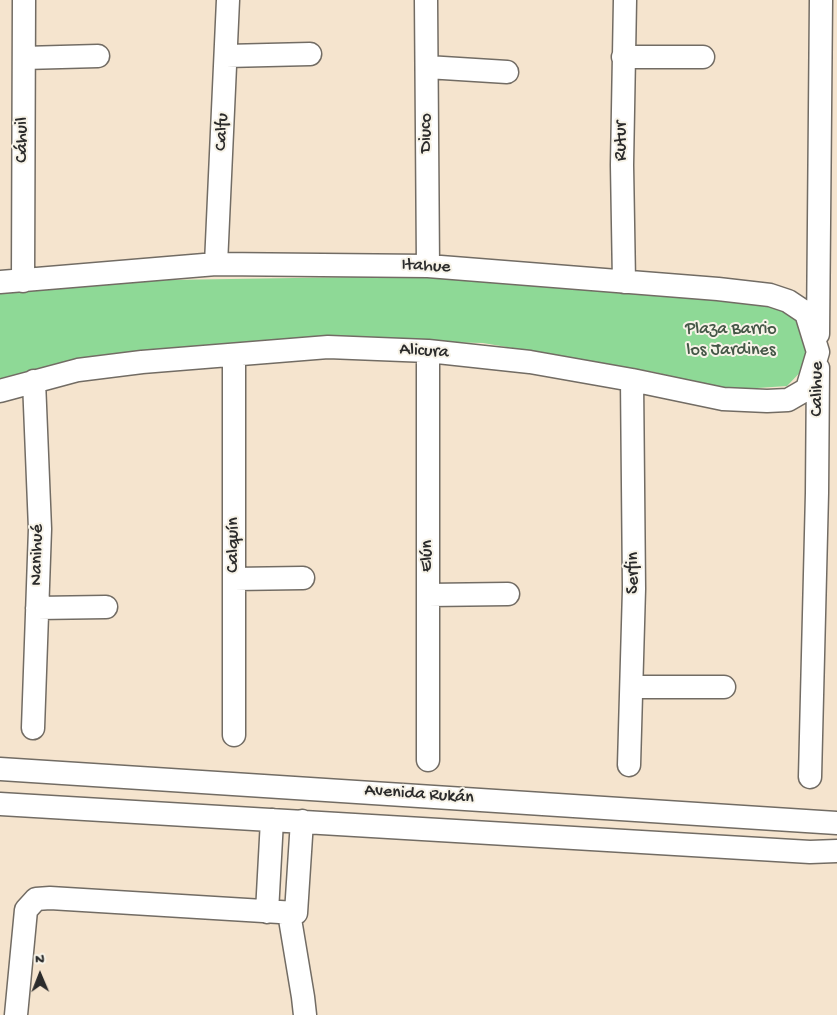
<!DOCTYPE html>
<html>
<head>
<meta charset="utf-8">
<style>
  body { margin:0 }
  #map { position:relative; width:837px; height:1015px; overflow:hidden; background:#f5e4ce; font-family:"Gochi Hand",sans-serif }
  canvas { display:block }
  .north { position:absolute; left:15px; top:950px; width:50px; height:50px; -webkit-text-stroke:4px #f7f3e8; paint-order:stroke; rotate:359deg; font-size:14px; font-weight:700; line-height:20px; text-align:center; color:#2b2b2b }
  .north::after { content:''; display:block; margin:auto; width:18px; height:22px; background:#2b2b2b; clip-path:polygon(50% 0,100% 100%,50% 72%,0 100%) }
</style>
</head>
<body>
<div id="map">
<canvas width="837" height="1015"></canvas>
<div class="north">N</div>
</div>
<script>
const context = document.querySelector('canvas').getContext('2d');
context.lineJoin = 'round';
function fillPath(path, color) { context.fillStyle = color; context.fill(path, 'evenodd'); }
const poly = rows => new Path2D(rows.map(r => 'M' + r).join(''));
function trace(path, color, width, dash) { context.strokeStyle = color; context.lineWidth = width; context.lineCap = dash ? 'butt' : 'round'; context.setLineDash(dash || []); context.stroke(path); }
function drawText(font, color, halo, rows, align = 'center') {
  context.font = font + ' "Gochi Hand",sans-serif'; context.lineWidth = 4; context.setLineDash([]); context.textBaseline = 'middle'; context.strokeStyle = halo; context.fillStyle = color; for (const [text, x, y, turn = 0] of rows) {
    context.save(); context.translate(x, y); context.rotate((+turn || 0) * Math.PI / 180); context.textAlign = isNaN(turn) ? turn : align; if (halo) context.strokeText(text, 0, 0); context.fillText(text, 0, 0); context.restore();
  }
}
fillPath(poly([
  [358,277,563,277,697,289,799,313,809,363,787,386,728,390,654,372,483,343,318,339,0,381,0,293,30,289,168,280]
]), '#8ed996');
const street = poly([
  [426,0,428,266],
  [226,56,310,54],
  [623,57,703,57],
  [24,58,98,56],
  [427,67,507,72],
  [216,264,228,0],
  [23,281,24,0],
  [0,282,216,264,428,266,718,289,770,295,788,301,806,313,818,352],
  [624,282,622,165,625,0],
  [818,334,821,0],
  [234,355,234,735],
  [0,391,78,370,142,362,328,347,428,351,530,362,632,380,723,399,767,401,788,400,807,389,818,352],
  [234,579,303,578],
  [428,595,508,594],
  [37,608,106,607],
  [632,687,724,687],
  [33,728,40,529,34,381],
  [428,760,428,351],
  [629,765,634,589,632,380],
  [0,769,837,823],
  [810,777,817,493,818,368],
  [0,804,810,852,837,851],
  [267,912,272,820],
  [289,913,303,997,305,1015],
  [16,1015,26,910,36,899,50,898,296,913,302,821]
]);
trace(street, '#726c64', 25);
trace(street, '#fff', 22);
drawText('18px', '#2b2b2b', '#f7f3e8', [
  ["Calfu",223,132,-87],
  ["Diuco",427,133,-90],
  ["Cáhuil",23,140,-90],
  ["Rutur",622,141,-90],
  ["Itahue",426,267,3],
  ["Alicura",424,352,4],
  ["Calihue",818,389,-90],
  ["Calquín",234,545,-90],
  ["Nanihué",38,555,-89],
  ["Elún",428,556,-90],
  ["Serfin",634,573,-90],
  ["Avenida Rukán",419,795,4]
]);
drawText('18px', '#445646', '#f7f3e8', [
  ["Plaza Barrio",731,330],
  ["los Jardines",731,351]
]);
</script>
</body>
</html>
